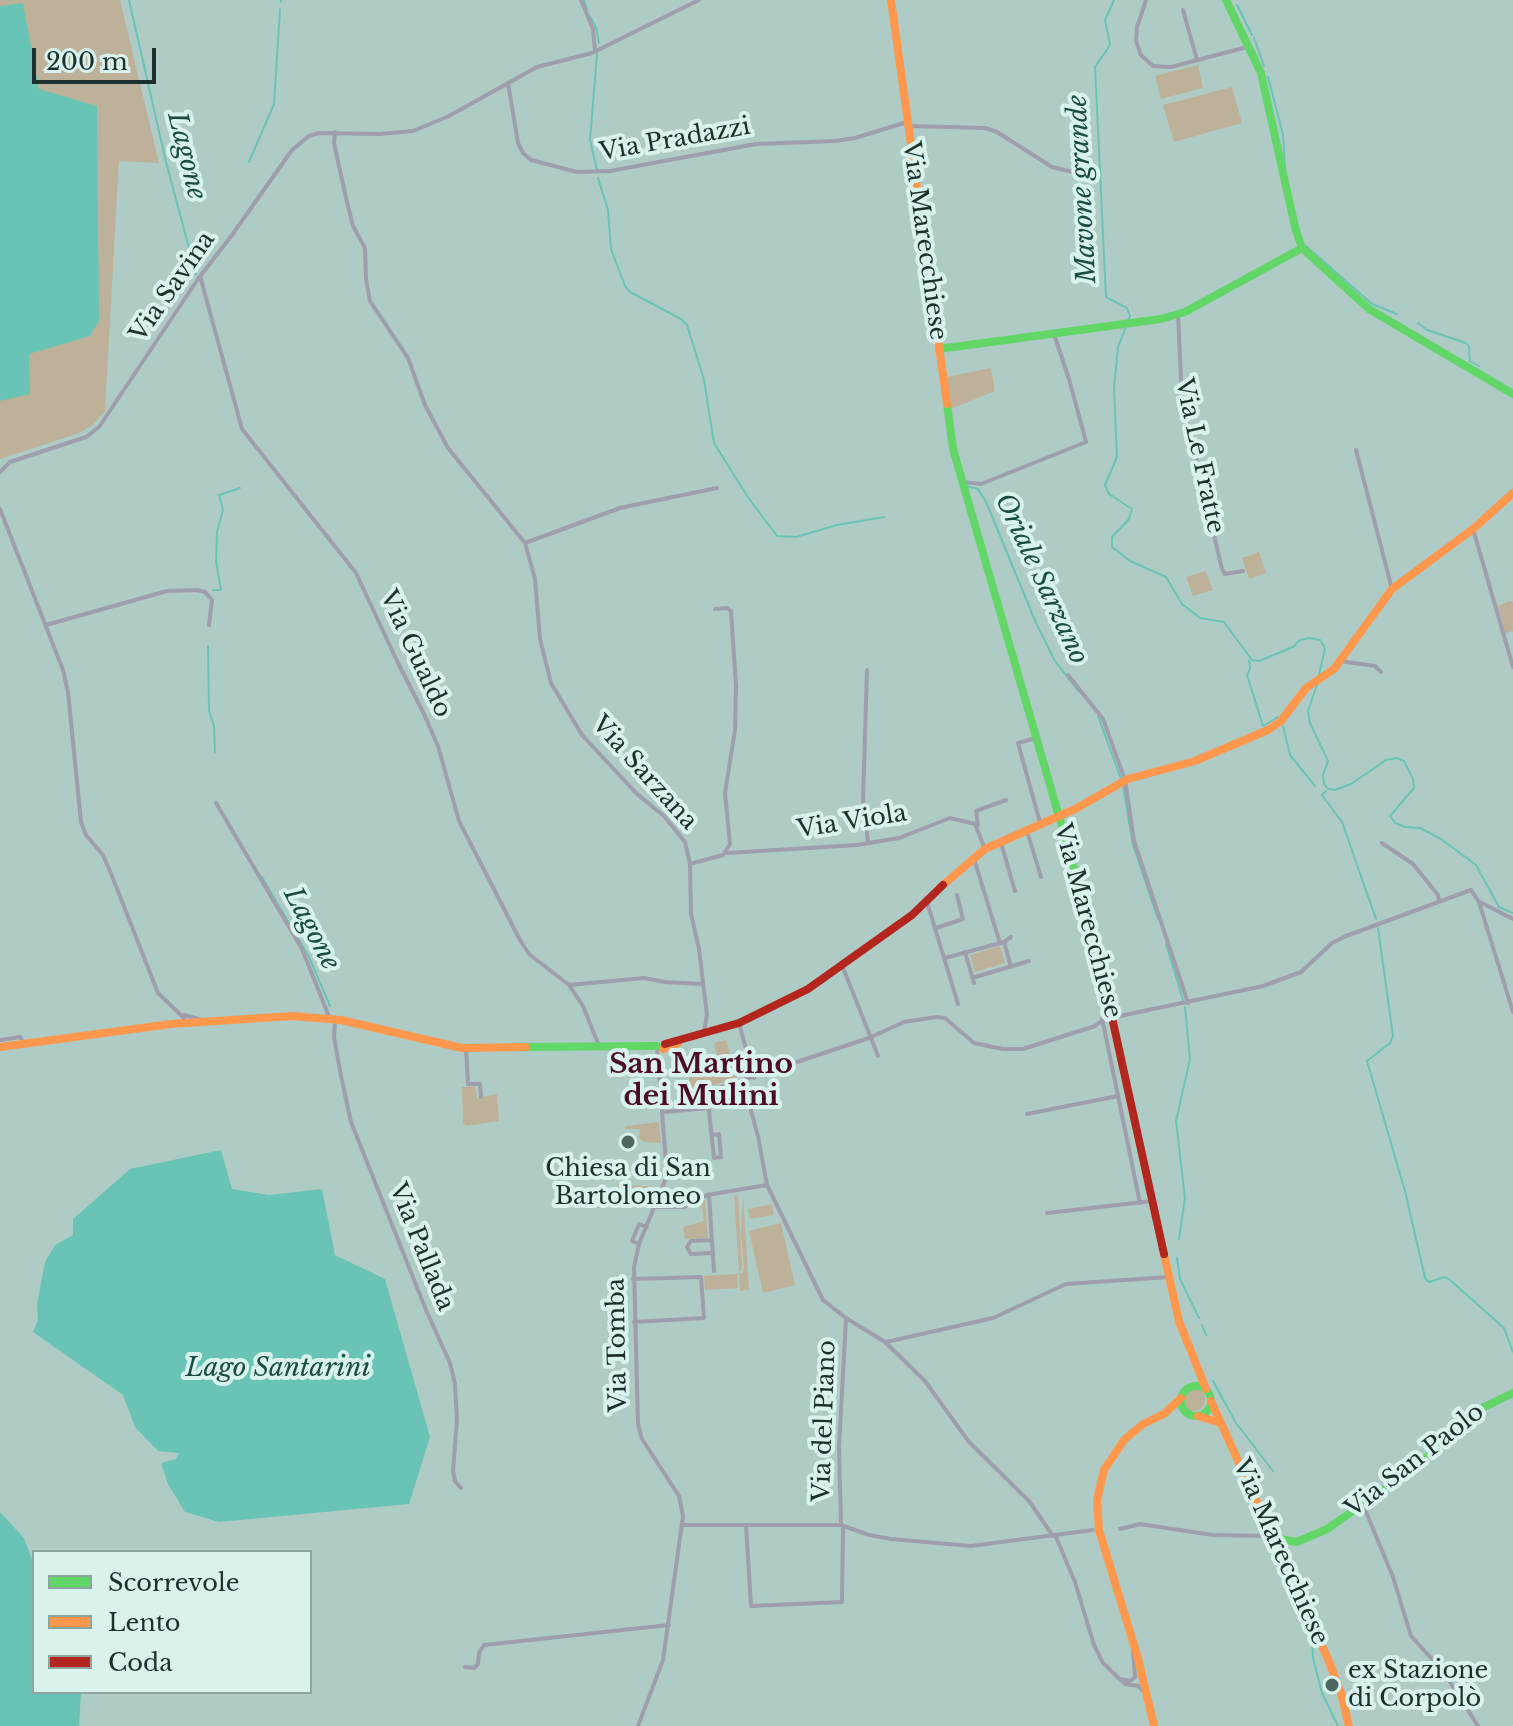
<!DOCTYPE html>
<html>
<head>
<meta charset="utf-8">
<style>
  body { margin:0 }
  #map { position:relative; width:1513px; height:1726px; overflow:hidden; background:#afcbc6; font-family:"Libre Baskerville",serif }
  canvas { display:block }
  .legend { position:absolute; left:32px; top:1550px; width:280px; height:144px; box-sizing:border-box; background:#d8f3ed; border:2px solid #8da5a0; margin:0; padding:10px 14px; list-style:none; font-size:24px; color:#1c312d }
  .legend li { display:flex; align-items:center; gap:16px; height:40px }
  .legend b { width:40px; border:2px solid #8da5a0 }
  .scale { position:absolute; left:32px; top:48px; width:124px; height:36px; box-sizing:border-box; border:4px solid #1c312d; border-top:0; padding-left:10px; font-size:24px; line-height:28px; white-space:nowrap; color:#1c312d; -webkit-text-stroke:6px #d8f3ed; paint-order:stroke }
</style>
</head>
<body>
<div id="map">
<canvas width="1513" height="1726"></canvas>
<ul class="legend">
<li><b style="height:10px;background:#63d668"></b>Scorrevole</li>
<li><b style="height:10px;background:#ff974d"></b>Lento</li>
<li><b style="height:10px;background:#b3261e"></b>Coda</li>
</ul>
<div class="scale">200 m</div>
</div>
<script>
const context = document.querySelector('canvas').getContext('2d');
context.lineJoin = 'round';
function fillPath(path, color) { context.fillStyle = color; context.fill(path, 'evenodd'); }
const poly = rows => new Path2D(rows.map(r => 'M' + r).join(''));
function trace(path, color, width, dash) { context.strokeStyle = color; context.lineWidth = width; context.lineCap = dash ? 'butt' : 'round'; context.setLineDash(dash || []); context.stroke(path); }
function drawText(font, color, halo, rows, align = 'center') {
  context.font = font + ' "Libre Baskerville",serif'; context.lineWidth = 8; context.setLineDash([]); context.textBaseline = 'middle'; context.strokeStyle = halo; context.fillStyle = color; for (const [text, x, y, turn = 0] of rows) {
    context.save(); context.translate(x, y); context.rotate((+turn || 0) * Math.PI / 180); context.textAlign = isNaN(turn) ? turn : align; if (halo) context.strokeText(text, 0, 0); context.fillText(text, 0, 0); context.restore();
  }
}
fillPath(poly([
  [0,0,120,0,159,163,119,161,105,411,93,425,79,433,0,459],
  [1198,65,1203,88,1161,99,1155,76],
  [1232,87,1242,123,1174,142,1163,105],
  [991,368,995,391,951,409,947,377],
  [1259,552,1266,573,1249,579,1242,558],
  [1206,571,1213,590,1193,596,1186,577],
  [1510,601,1513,602,1513,631,1505,633,1498,606],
  [1000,946,1005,963,975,972,970,955],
  [726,1040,737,1079,690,1091,688,1063,701,1061,702,1063,718,1059,714,1043],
  [475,1086,477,1098,497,1094,499,1121,466,1126,463,1122,462,1087],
  [659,1122,661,1143,644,1142,639,1138,640,1129,625,1129,625,1126],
  [618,1184,655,1187,653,1202,617,1199],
  [743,1194,749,1290,740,1291,739,1273,743,1273,744,1267,741,1233],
  [738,1195,742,1264,741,1271,739,1271,734,1196],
  [705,1200,708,1238,685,1239,683,1227,704,1221,701,1201],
  [772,1204,774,1215,750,1219,748,1209],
  [781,1223,795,1285,763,1293,749,1231],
  [737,1274,738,1288,705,1290,704,1276],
  '1183 1400a11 11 0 1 1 22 0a11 11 0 1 1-22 0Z'
]), '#beb199');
fillPath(poly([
  [23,3,39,89,97,106,99,321,90,336,29,354,30,394,0,401,0,6],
  [221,1150,232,1189,269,1195,322,1189,335,1255,385,1279,430,1437,409,1504,219,1522,185,1512,168,1484,161,1463,176,1459,179,1453,158,1451,135,1427,123,1395,33,1332,38,1320,37,1304,45,1262,55,1245,73,1235,73,1219,130,1169],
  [0,1512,24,1538,34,1564,34,1692,81,1692,79,1726,0,1726]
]), '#6ac4b6');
trace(poly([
  [129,0,166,162,196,274],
  [584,0,587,9],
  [1114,0,1105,20,1110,45,1095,67,1106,297,1127,308,1130,316,1128,321],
  [281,2,281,0],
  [1237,5,1252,35],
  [589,15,596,27,599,43],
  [1254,38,1264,66],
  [1268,77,1283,135,1285,169],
  [249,162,274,104,280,9],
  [597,170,590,140,597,54],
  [598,178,608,210,611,249,625,286,630,292,681,319,687,325,704,380,714,443,747,496,777,536,796,537,837,525,884,517],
  [1306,246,1372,304,1397,314],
  [1418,323,1427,330,1466,343,1469,347,1470,361,1479,366],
  [1126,327,1118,347,1114,388,1117,457,1105,485,1109,494,1132,509,1129,519,1112,537,1112,547,1130,561,1166,577,1182,604,1200,618,1224,622,1252,660,1259,661,1293,647,1300,640,1309,638,1320,640,1325,648,1319,675],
  [966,486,978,489,987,504,1036,623,1055,661,1079,692],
  [213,590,221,590,216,561,217,532,223,510,219,495,240,488],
  [208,646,209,711,214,726,215,752],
  [1249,660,1250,669,1247,675,1263,726,1278,717],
  [1318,682,1308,711,1310,723,1328,761,1323,775,1324,784,1328,789,1335,790,1351,784,1386,760,1397,758,1404,761,1413,779,1414,788,1390,816,1395,823,1405,827,1420,828,1441,839,1476,865,1499,907,1513,913],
  [1098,716,1121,779],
  [1283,726,1290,755,1315,786],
  [1123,786,1133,845,1158,919],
  [1326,791,1322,795,1342,822,1376,919],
  [262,877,309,957,330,1006],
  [1378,928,1393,1036,1390,1043,1367,1061,1405,1191,1425,1278,1429,1282,1445,1277,1450,1280,1504,1328,1513,1352],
  [1166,944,1183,1000],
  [1179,1239,1185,1198,1176,1121,1190,1059,1185,1007],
  [1177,1258,1180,1279,1199,1318],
  [1202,1325,1206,1335],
  [1213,1381,1236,1423,1273,1471],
  [1312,1637,1313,1658,1322,1693,1338,1726]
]), '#6ac4b6', 2);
trace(poly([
  [581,0,593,29,595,51],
  [1146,0,1137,27,1136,41,1141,55,1153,66,1171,67,1247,47],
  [1183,10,1197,60],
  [508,83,518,143,523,153,531,160,577,172,610,171,756,144,835,141,855,138,907,122],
  [910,126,985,128,997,132,1052,167,1081,174],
  [335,132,334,143,346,198,353,226,365,248,366,279,370,301,408,358,425,405,448,448,525,543,535,579,540,639,551,683,582,735,637,794,664,816,685,842,690,864,691,914,699,949,707,1015,704,1032],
  [200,276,242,429,356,573,398,663,424,714,438,746,459,821,520,940,529,954,569,985,583,1006,599,1046],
  [1178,314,1182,400,1222,569,1225,574,1243,571],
  [1356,450,1392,589],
  [0,472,10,462,86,437,99,427,198,279,232,235,292,150,309,136,319,133,380,134,413,131,449,116,537,67,592,53,699,0],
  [963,482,981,484,1086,442,1069,379,1054,334],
  [0,509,63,670,68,692,81,822,86,835,103,855,112,876,158,993,184,1018,184,1023],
  [1473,529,1513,667],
  [525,543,620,508,717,488],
  [46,625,167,591,197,590,205,592,212,600,209,625],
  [1340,661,1375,666,1381,672],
  [867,670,863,800,868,842],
  [1068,675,1103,719,1125,780,1134,841,1188,1003],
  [1036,738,1018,743,1041,826],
  [216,803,302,949,330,1019],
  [978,825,976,811,1006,800],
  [1027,831,1041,877],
  [1001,843,1015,891],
  [1382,843,1413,864,1438,895,1439,902],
  [727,853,857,845,899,838,950,818,975,824,985,849],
  [974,859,1000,943],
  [690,864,723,855,730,844,725,793,735,730,736,686,731,611,727,608,715,609],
  [927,902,958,1004],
  [1480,902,1513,919],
  [936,928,963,919,957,895],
  [1004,942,1011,967],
  [965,952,974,983],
  [945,958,1004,942,1011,937],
  [842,965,878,1056],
  [972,978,1029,961],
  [569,985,644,978,665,982,703,984],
  [184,1015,202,1020],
  [1115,1017,1263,986,1301,972,1332,943,1346,936,1471,890,1479,902,1513,1012],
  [1102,1018,1140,1203],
  [335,1019,334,1037,341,1076,351,1122,426,1310,450,1363,455,1384,457,1420,453,1471,455,1481,461,1488],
  [739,1023,754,1078],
  [0,1040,20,1037,25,1044],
  [466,1048,468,1084,480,1084,481,1097],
  [743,1082,758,1136,767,1185,823,1300,846,1318,885,1342,925,1381,969,1442,1029,1501,1053,1536],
  [664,1112,709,1108],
  [1027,1114,1118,1096],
  [712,1135,719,1134,721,1157,714,1158,707,1092,869,1038,904,1022,937,1017,945,1018,974,1043,1003,1049,1023,1049,1095,1026,1110,1014],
  [709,1195,714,1271],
  [655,1207,684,1207,707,1195,767,1185],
  [1047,1213,1152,1201],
  [712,1240,691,1241,687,1247,691,1254,712,1253],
  [639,1244,632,1241,639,1224,647,1227],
  [633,1279,701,1277,704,1318,634,1322],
  [886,1342,993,1318,1066,1284,1169,1277],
  [1360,1506,1366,1512,1393,1577,1411,1636,1443,1671,1478,1726],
  [682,1525,841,1525,869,1535,891,1539,971,1546,1093,1530],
  [746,1525,751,1606,842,1602,843,1528],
  [841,1525,839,1447,846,1319],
  [1120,1529,1140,1524,1213,1535,1271,1536],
  [1056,1537,1075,1582,1094,1645,1103,1663,1125,1684,1139,1686,1142,1690],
  [465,1667,474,1668,478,1664,479,1653,484,1645,669,1625],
  [1120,1679,1130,1681,1135,1677,1133,1651],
  [638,1726,663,1660,683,1516,679,1496,642,1439,638,1424,634,1267,639,1244,667,1176,657,1047]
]), '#9f9eac', 4);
trace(poly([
  [1226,0,1261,73,1295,227,1302,248,1369,309,1513,394],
  [939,349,1161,319,1185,312,1302,248],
  [947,404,953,449,1097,948,1111,1013],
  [526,1047,657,1046],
  '1181 1401a15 15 0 1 1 30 0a15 15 0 1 1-30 0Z',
  [1274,1538,1297,1542,1327,1529,1416,1467,1478,1410,1513,1393]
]), '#63d668', 8);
trace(poly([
  [891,0,947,404],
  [943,885,985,849,1075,809,1128,779,1195,761,1268,730,1281,721,1306,688,1334,669,1392,589,1473,529,1513,493],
  [0,1047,171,1024,292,1016,341,1020,462,1048,526,1047],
  [663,1049,678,1043],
  [1164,1254,1179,1321,1206,1389],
  [1211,1401,1328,1659,1341,1693,1349,1726],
  [1198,1416,1221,1423],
  [1154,1726,1138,1658,1099,1530,1097,1500,1104,1470,1124,1440,1143,1424,1164,1414,1181,1398]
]), '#ff974d', 8);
trace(poly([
  [1111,1013,1164,1254],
  [665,1044,739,1023,808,989,912,915,943,885]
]), '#b3261e', 8);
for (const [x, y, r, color] of [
  [628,1142,8,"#4f6763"],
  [1332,1685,8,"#4f6763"]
]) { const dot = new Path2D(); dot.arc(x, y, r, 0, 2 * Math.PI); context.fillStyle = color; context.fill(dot); trace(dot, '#d8f3ed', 3); }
drawText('24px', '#1c312d', '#d8f3ed', [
  ["Via Pradazzi",675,140,-10],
  ["Via Marecchiese",924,241,82],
  ["Via Savina",173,287,-55],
  ["Via Le Fratte",1199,456,78],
  ["Via Gualdo",415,654,65],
  ["Via Sarzana",644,773,48],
  ["Via Viola",852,822,-9],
  ["Via Marecchiese",1087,921,75],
  ["Via Pallada",421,1247,68],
  ["Via Tomba",618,1345,-91],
  ["Via del Piano",825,1421,-88],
  ["Via San Paolo",1415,1461,-38],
  ["Via Marecchiese",1280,1552,66]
]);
drawText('24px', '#1c312d', '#d8f3ed', [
  ["Chiesa di San",628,1169],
  ["Bartolomeo",628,1197],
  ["ex Stazione",1348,1671,"left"],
  ["di Corpolò",1348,1699,"left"]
]);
drawText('italic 26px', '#1a4c44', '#d8f3ed', [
  ["Lagone",186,156,76],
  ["Mavone grande",1083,189,-93],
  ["Oriale Sarzano",1041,579,65],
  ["Lagone",311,929,62],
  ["Lago Santarini",278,1369]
]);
drawText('bold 28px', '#4e0b27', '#d8f3ed', [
  ["San Martino",701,1065],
  ["dei Mulini",701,1097]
]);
</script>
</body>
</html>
